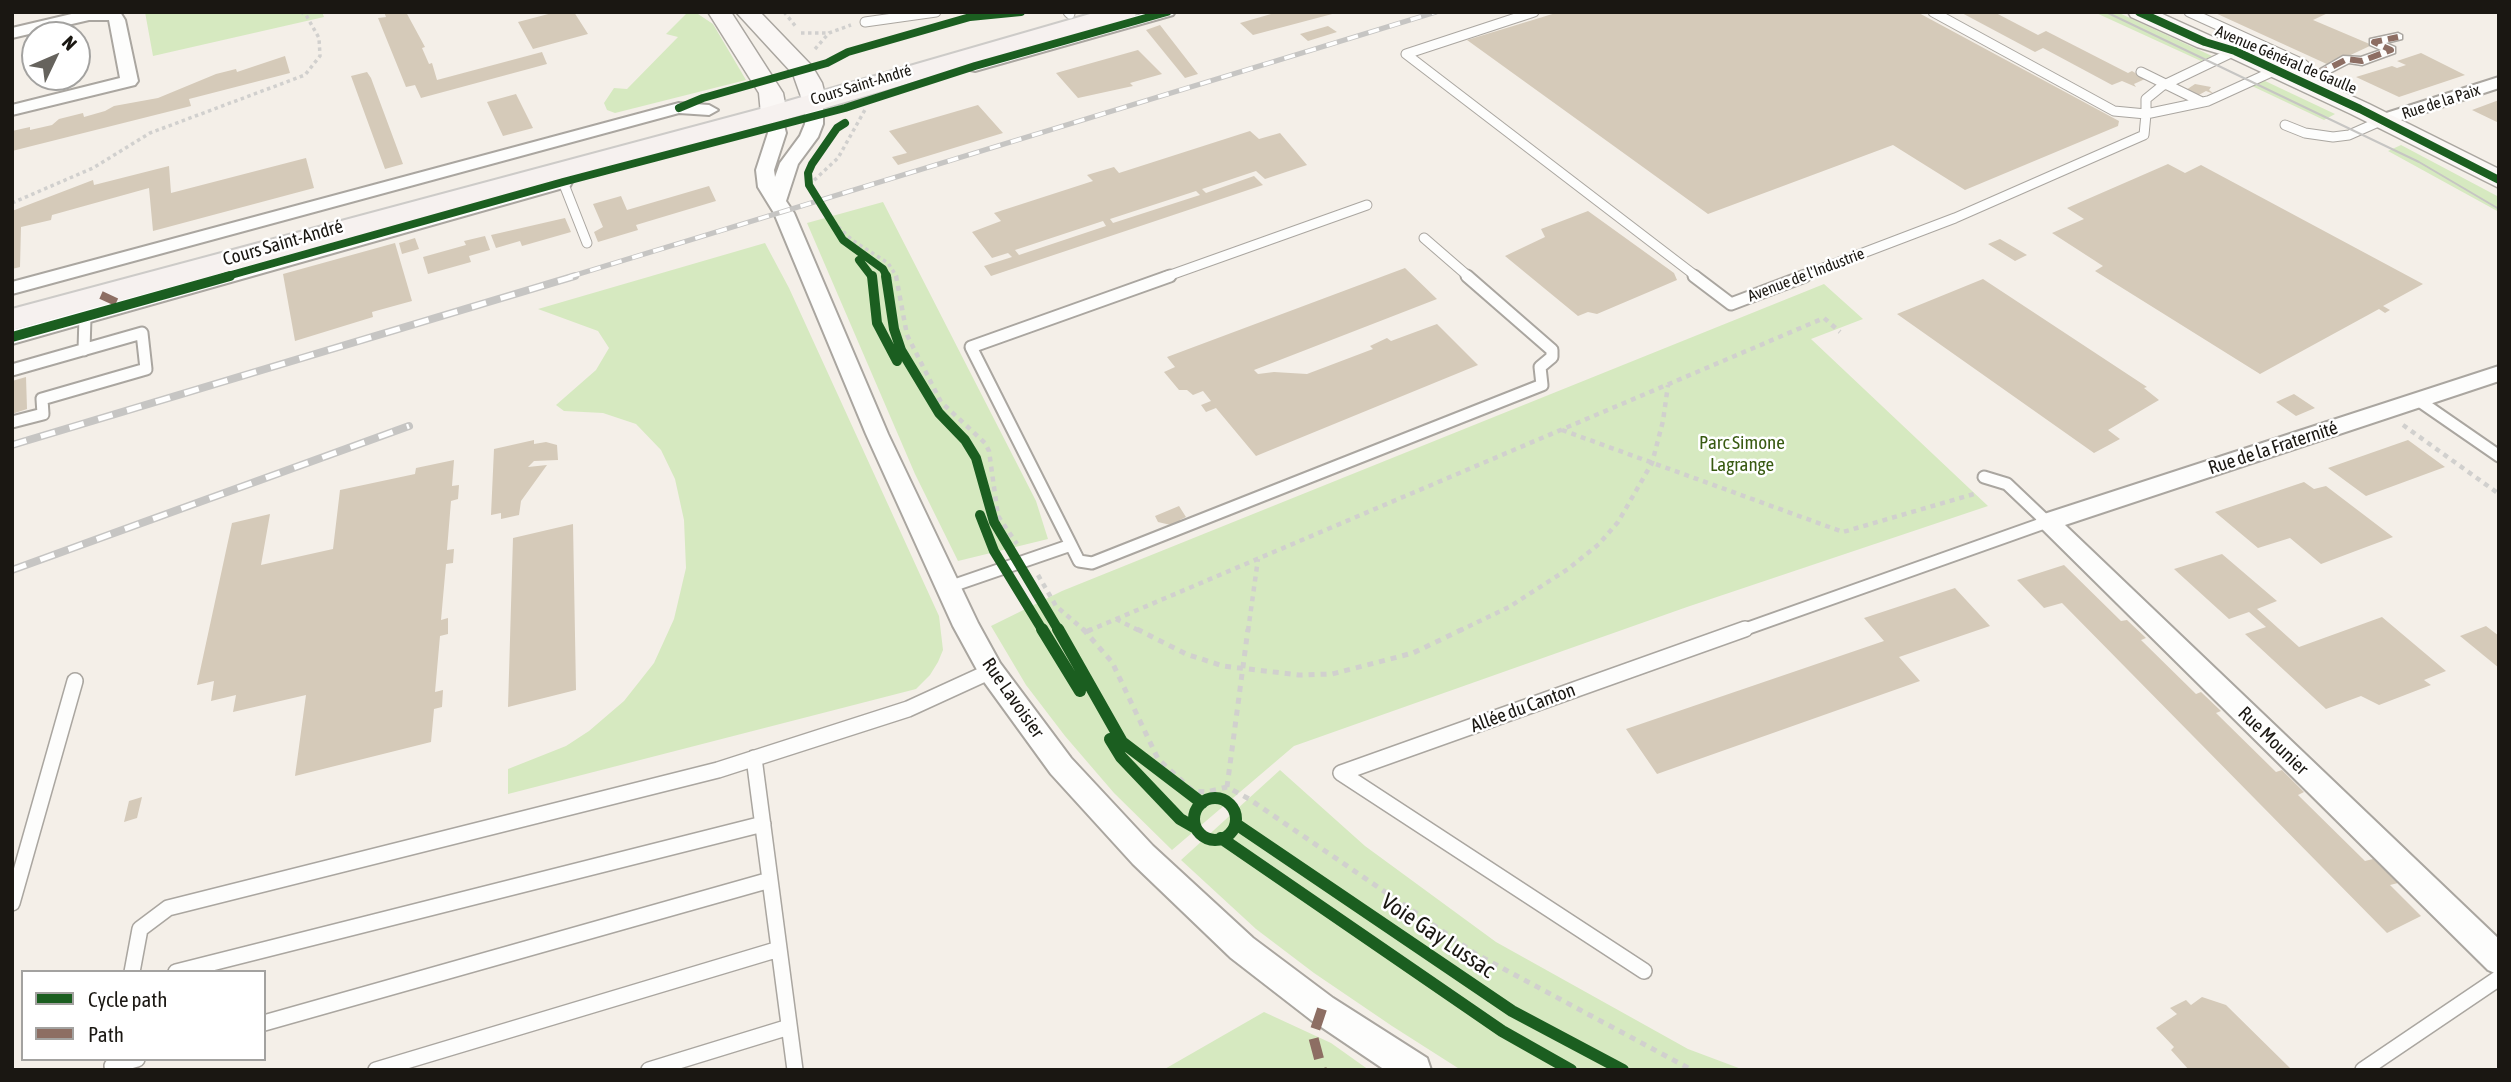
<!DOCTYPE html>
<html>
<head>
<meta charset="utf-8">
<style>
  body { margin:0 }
  #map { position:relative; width:2511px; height:1082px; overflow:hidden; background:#f4efe8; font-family:"Asap Condensed",sans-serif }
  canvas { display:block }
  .frame { position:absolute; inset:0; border:14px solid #1a1712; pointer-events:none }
  .legend { position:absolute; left:21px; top:970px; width:245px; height:91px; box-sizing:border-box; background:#fff; border:2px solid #a3a2a0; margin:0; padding:9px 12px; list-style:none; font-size:21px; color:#1a1712 }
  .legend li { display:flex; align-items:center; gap:14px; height:35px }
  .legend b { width:35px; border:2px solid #a3a2a0 }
  .north { position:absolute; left:21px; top:21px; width:70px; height:70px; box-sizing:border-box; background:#fff; border:2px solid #a3a2a0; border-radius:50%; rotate:46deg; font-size:19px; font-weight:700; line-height:28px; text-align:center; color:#1a1712 }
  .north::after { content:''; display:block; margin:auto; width:24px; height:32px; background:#66635d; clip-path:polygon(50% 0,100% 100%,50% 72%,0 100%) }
</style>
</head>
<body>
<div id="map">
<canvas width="2511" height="1082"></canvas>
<div class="frame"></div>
<ul class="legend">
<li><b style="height:9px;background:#1b5e20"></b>Cycle path</li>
<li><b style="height:9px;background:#8d6e63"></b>Path</li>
</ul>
<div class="north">N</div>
</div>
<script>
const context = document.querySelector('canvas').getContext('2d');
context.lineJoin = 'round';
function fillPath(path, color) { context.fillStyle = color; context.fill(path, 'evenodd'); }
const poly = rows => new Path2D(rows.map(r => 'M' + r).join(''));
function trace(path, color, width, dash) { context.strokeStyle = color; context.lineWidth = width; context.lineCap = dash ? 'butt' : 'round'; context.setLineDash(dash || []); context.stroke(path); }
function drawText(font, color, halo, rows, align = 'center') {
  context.font = font + ' "Asap Condensed",sans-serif'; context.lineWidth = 5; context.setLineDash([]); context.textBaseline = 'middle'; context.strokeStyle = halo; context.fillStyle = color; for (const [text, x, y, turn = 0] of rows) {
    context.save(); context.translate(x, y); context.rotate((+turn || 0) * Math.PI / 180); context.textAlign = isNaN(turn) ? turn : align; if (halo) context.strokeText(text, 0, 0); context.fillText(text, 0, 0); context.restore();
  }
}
fillPath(poly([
  [145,12,322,12,324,17,153,56],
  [688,12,695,12,713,24,746,80,615,113,607,110,604,103,614,88,627,89,678,37,666,34],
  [2094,12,2117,12,2212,56,2201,61],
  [2263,80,2335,114,2324,120,2252,86],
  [2401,145,2499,197,2499,212,2388,151],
  [883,202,1036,501,1048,539,958,561,915,474,807,223],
  [765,243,789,288,939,616,943,650,938,662,930,675,916,689,508,794,508,769,566,746,589,731,624,701,654,663,674,619,686,568,684,520,675,479,661,450,636,424,603,413,564,411,556,405,596,370,609,348,598,331,538,309],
  [1824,284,1863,319,1811,339,1988,506,1687,607,1294,746,1172,850,1114,793,1065,736,1026,685,991,626,1062,591],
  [1280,770,1365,846,1496,942,1688,1049,1744,1070,1461,1070,1392,1026,1314,973,1256,929,1181,860],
  [1264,1012,1331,1043,1369,1070,1163,1070]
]), '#d6e9c0');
fillPath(poly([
  [384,12,406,12,425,47,422,48,429,64,432,63,437,80,542,52,547,64,421,98,415,85,406,87,378,18,386,17],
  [556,12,574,12,588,34,533,49,518,22],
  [1278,12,1335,12,1336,13,1253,35,1240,23],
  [1559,12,1917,12,2119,121,2118,126,1965,190,1893,145,1708,214,1467,40],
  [1960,12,1994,12,2038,35,2046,31,2128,73,2132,71,2145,79,2134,84,2136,87,2122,81,2112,85,2043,48,2035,52],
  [2213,12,2330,12,2313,20,2372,45,2329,65],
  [1160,25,1198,74,1185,78,1146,30],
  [1328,26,1337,32,1308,41,1300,34],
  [1138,50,1162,74,1130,83,1133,86,1078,98,1056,73],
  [2421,53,2465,75,2399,97,2356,77,2392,66,2397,68,2406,65,2397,61],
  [285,56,290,73,189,99,191,106,12,151,12,131,30,127,30,130,52,125,59,119,83,113,84,117,105,111,114,106,158,98,216,74,236,69,237,72],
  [367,72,371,78,403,164,385,169,351,76],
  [2195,84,2211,87,2209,90,2214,94,2206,91,2197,96,2186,90],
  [516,94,533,128,503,136,487,102],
  [2499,100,2499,123,2472,110],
  [978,105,1003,133,898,165,892,157,907,153,889,131],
  [1250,131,1259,139,1280,133,1307,165,1265,179,1256,171,1202,189,1206,193,1254,176,1263,185,991,276,984,266,1012,257,1008,253,992,258,972,232,1001,221,994,213,1093,181,1087,175,1114,167,1119,173],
  [1196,191,1200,195,1113,223,1110,219],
  [1103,221,1106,226,1019,255,1015,250],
  [306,158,314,188,153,231,149,188,52,215,51,220,21,227,20,267,12,269,12,211,93,180,94,185,169,166,171,193],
  [2168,164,2185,173,2201,165,2423,284,2383,306,2390,310,2385,313,2379,309,2260,374,2095,271,2103,266,2052,233,2084,219,2067,208],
  [709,186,716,201,636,225,638,230,598,242,594,232,603,227,593,204,621,196,627,210],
  [1588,211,1674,273,1677,280,1597,314,1588,312,1578,316,1505,256,1545,237,1541,229],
  [565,218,571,232,522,246,520,241,496,248,491,235],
  [485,236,490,250,469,256,471,262,428,274,423,257,466,245,464,241],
  [415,238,419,249,402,254,399,243],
  [2000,239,2027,255,2015,261,1988,244],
  [395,243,412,301,372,312,373,317,295,341,283,274],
  [1405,268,1437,299,1254,370,1258,374,1274,372,1307,374,1373,349,1370,346,1387,338,1391,341,1437,324,1478,365,1256,456,1216,408,1206,412,1201,405,1211,401,1203,391,1193,395,1187,390,1179,390,1164,372,1175,367,1167,357],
  [1983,279,2147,387,2144,388,2159,400,2108,430,2120,439,2094,453,1897,314],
  [26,377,27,409,12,414,12,381],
  [2294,394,2315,408,2296,416,2276,402],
  [534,440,534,444,546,442,557,445,558,460,534,461,528,467,547,465,521,501,519,515,501,519,501,513,491,515,494,449],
  [2408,440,2445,467,2366,496,2328,468],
  [454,460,452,486,459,485,458,499,451,501,447,550,454,549,453,563,446,564,441,620,448,618,448,634,440,636,435,692,443,690,442,707,434,709,431,742,295,776,306,695,233,712,236,695,211,701,214,681,197,685,232,523,270,514,261,565,333,549,340,490,415,474,416,468],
  [2304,482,2314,489,2326,486,2393,537,2321,564,2290,538,2258,548,2215,512],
  [1179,506,1186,517,1180,520,1181,524,1175,526,1158,522,1155,516],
  [573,524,576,690,508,707,513,538],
  [2222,554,2277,601,2257,609,2299,647,2382,617,2446,671,2424,680,2431,685,2379,705,2361,696,2326,709,2245,634,2266,627,2249,612,2229,619,2174,569],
  [2064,565,2121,621,2127,620,2146,638,2141,640,2196,694,2201,692,2221,711,2216,713,2276,772,2282,770,2304,792,2298,795,2365,861,2373,859,2398,883,2390,885,2421,916,2387,933,2062,603,2044,608,2017,580],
  [1955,588,1990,626,1899,657,1920,681,1657,774,1626,729,1884,641,1864,618],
  [2486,626,2499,636,2499,668,2460,636],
  [142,797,137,818,124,822,129,801],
  [2202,997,2226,1005,2292,1070,2189,1070,2171,1050,2174,1047,2156,1028,2177,1014,2170,1008,2186,1000,2191,1005]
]), '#d5cab9');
const serviceFar2 = poly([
  [1068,12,1070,14],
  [1534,12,1406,54,1697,277],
  [2189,12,2303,64,2316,75,2310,84],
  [865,22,936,12],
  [2235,51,2162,86,2146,99,2146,114,2208,101,2276,70],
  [2141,72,2202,102],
  [2285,125,2305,133,2333,137,2349,135,2383,120],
  [563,182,587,243],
  [1424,238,1469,277],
  [1165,277,1367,205],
  [1800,277,1955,218,2144,135,2146,114,2114,111,1933,12]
]);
const serviceFar1 = poly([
  [1694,276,1731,304,1805,276],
  [84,350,85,317],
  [12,370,142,333,146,369,42,399,43,414,12,422],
  [2418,400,2499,456],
  [1071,545,971,347,1170,276],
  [949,587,1071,545,1079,561,1092,563,1542,385,1540,367,1552,357,1552,350,1467,276],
  [1740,631,2047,522,2007,484,1984,477]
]);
const service = poly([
  [754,758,795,1070],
  [12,903,75,681],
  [1644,971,1341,773,1745,629],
  [132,972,140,929,168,908,718,770,908,709,991,671],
  [176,972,763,824],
  [264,1023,770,880],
  [112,1066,137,1059],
  [376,1070,779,949],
  [649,1070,789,1027],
  [2363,1070,2499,978]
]);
const pedestrian = poly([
  [2398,33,2402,35,2402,39,2386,43,2395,47,2395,53,2362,65,2349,63,2320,78,2310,75,2343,56,2361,57,2381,50,2370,45,2370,39,2398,33]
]);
const minor = poly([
  [80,12,120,12,125,20,138,81,135,85,12,115,12,105,120,78,109,20,89,20,12,38,12,28,80,12],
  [1148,12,1175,12,1173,15,975,71,948,65,946,61,954,56,975,61,1148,12],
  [2499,77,2499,88,2389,124,2377,124,2374,120,2377,116,2499,77],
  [814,98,823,103,823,124,818,137,798,164,786,201,794,213,888,434,978,623,1000,663,1071,758,1153,846,1253,938,1333,998,1427,1058,1431,1070,1385,1070,1311,1020,1231,958,1133,864,1051,774,982,679,953,626,866,434,774,213,758,187,756,170,768,133,765,114,774,109,780,110,786,133,774,170,775,177,780,163,800,136,805,124,805,103,814,98],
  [679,103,709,105,718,110,709,115,679,113,12,294,12,282,679,103],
  [559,165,568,171,572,182,570,186,12,344,12,330,553,179,550,171,559,165],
  [2499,366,2499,381,2065,525,2499,939,2499,975,2488,970,2035,522,2038,516,2499,366]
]);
const secondary = poly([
  [708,12,731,12,783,93,787,114,783,119,774,122,765,119,761,114,759,93,708,12],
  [736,12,760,12,812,66,822,83,827,103,823,108,814,111,805,108,793,74,736,12],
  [2128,12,2158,12,2213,37,2243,46,2369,104,2499,169,2499,188,2351,114,2227,56,2197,47,2131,17,2128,12]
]);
const primary = poly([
  [1097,12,1137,12,1134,17,784,120,12,330,12,309,764,108,1097,12]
]);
trace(serviceFar2, '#aaa6a0', 11);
trace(serviceFar1, '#aaa6a0', 15);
trace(service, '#aaa6a0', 18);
trace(pedestrian, '#aaa6a0', 3);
trace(minor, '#aaa6a0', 4);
trace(secondary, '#aaa6a0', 3);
trace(primary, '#cdcbc8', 4);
trace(poly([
  [784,12,797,28],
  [801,33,828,33],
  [815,49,829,33,851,25],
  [809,185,838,158,866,108],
  [12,203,93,168,150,133,305,75,320,56,319,38,306,15,301,12],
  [828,217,852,240,888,263,897,277]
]), '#d1d0ce', 3.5, [3.5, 3.5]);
trace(poly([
  [896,276,907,335,941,402,985,443,989,451,998,516,1017,544],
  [2403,425,2499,494],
  [1562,430,1843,532,1974,494],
  [1038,575,1056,606,1085,631],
  [1116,619,1140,631],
  [1088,631,1824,318,1840,332],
  [1248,631,1258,559],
  [1459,631,1509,607,1568,569,1599,544,1618,522,1652,463,1663,421,1668,385]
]), '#d1d0ce', 4.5, [5, 5]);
trace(poly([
  [1083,629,1112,662,1158,759,1193,791,1207,792,1227,787,1249,799,1476,954,1692,1070],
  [1137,629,1186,654,1223,666,1299,675,1332,674,1413,653,1463,629],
  [1086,632,1092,629],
  [1227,787,1248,629]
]), '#d1d0ce', 5, [6, 6]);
trace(serviceFar2, '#fdfdfc', 9);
trace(serviceFar1, '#fdfdfc', 11);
trace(service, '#fdfdfc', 15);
fillPath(pedestrian, '#fdfdfc');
fillPath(minor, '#fdfdfc');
fillPath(secondary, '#faf7f5');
fillPath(primary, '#f6f1ef');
trace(poly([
  [2106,12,2419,162,2499,209]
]), '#c6c5c3', 2);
const railFar1 = poly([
  [569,277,1436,12]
]);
const rail = poly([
  [12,445,575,276],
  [12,570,409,426]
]);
trace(railFar1, '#c6c5c3', 5);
trace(rail, '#c6c5c3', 8);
trace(railFar1, '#fff', 3.5, [11]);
trace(rail, '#fff', 5, [15]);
trace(poly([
  [2316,75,2347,59,2362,61,2391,50,2374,42,2398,37]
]), '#8d6e63', 6, [13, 6]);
trace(poly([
  [101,295,123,305]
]), '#8d6e63', 8, [17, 8]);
trace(poly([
  [1322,1009,1313,1036,1322,1070]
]), '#8d6e63', 10, [21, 10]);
trace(poly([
  [2139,12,2205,42,2235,51,2360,109,2499,180],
  [679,108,703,98,827,63,848,52,970,17,1021,12],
  [845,123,837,128,812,164,808,173,809,185,843,240,883,269,887,277],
  [859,260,872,277],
  [224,277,563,182,845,108,975,66,1167,12]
]), '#1b5e20', 8);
trace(poly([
  [872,276,877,323,897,361],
  [886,276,894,329,901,350,939,413,965,440,976,458,994,522,1059,631],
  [12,337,230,276],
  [980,515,994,551,1043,631]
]), '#1b5e20', 10);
trace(poly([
  [1042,629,1080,691],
  [1058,629,1122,742,1202,803],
  [1110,739,1121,757,1180,819,1194,827],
  '1194 819a21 21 0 1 1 42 0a21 21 0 1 1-42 0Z',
  [1236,824,1512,1011,1623,1070],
  [1221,838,1502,1031,1571,1070]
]), '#1b5e20', 12);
drawText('16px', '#1a1712', '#fff', [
  ["Avenue Général de Gaulle",2286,60,23],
  ["Cours Saint-André",861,85,-17],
  ["Rue de la Paix",2441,102,-18],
  ["Avenue de l'Industrie",1806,275,-21]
]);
drawText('19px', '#1a1712', '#fff', [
  ["Cours Saint-André",283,243,-16],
  ["Rue de la Fraternité",2273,448,-18],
  ["Rue Lavoisier",1013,698,55],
  ["Allée du Canton",1523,708,-20],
  ["Rue Mounier",2273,741,44]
]);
drawText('19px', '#385a11', '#fff', [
  ["Parc Simone",1742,443],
  ["Lagrange",1742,465]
]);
drawText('23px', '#1a1712', '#fff', [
  ["Voie Gay Lussac",1438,936,34]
]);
</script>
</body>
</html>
